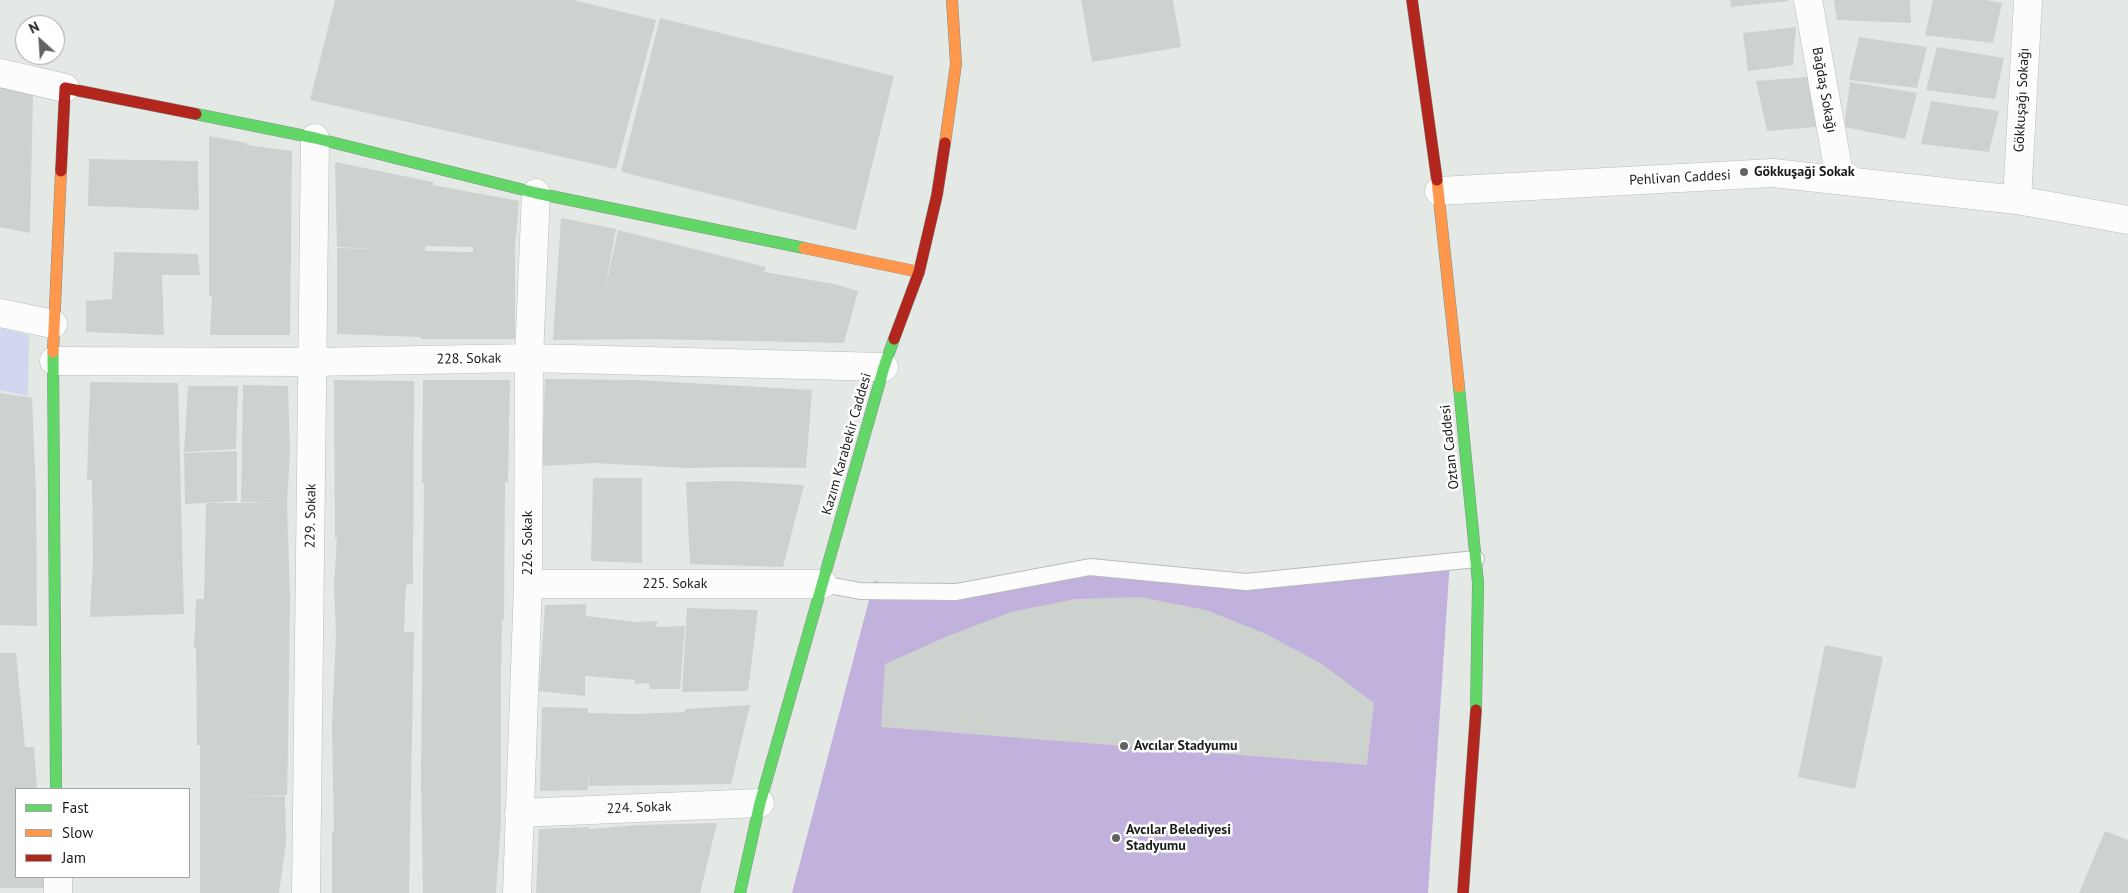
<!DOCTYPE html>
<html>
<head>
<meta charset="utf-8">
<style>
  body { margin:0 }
  #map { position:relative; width:2128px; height:893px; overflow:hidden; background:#e4e9e6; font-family:"PT Sans",sans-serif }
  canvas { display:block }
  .legend { position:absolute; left:15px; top:788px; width:175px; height:90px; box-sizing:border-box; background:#fff; border:1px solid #a4a4a4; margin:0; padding:6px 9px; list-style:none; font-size:15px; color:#1b1b1b }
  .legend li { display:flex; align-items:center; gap:10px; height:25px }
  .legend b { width:25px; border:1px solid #a4a4a4 }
  .north { position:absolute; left:15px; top:15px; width:50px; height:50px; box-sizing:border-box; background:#fff; border:1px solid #a4a4a4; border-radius:50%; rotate:334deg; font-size:14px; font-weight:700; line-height:20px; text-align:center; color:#1b1b1b }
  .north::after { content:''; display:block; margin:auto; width:18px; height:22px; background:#616362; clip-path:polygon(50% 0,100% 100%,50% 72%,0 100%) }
</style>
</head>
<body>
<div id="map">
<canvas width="2128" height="893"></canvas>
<ul class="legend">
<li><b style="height:6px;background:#63d668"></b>Fast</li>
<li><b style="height:6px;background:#ff974d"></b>Slow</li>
<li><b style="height:6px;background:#b3261e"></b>Jam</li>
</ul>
<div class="north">N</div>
</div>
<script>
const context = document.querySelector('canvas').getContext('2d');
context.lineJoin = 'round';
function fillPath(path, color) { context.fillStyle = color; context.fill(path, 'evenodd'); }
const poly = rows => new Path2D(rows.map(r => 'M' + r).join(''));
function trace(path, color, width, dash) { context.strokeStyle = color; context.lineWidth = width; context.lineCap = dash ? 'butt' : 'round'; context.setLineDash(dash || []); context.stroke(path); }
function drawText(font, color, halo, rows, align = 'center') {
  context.font = font + ' "PT Sans",sans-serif'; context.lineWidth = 5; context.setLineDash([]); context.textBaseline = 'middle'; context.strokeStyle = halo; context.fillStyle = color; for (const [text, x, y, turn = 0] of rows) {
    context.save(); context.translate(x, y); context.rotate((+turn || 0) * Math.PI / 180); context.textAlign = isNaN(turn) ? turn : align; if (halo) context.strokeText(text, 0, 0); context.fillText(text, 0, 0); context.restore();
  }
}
fillPath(poly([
  [0,328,29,335,28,396,0,390]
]), '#d0d7ee');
fillPath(poly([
  [1450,560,1428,893,792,893,874,581,955,597,1091,569,1245,584]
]), '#c0b1dd');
fillPath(poly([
  [335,0,573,0,656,20,616,169,310,100],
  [1081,0,1173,0,1181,47,1092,62],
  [1730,0,1788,0,1788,1,1731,7],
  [1834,0,1910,0,1911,23,1837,20],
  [1933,0,1986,0,2002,3,1993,43,1925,35],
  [660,18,894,76,856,230,621,172],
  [1796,27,1793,65,1748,71,1743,33],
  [1859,37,1927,47,1917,88,1849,80],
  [1937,47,2004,58,1995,99,1926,90],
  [1808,77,1817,127,1767,131,1756,81],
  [1850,82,1917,93,1905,139,1844,127],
  [0,85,33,93,30,233,0,227],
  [1931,101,1999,111,1989,152,1921,144],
  [209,136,247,143,247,145,292,151,290,335,210,335,212,296,209,296],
  [89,159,198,161,199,210,88,206],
  [335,162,433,182,433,185,519,201,515,248,515,339,421,339,421,337,337,334,337,248,380,249,337,247],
  [426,246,473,247,473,252,425,251],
  [561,218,616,229,604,296,618,230,766,267,764,272,834,284,858,291,844,343,649,339,553,340],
  [114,252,198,254,200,275,162,275,164,335,86,332,86,301,112,299],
  [545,379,637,380,812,390,806,468,739,467,687,468,595,463,542,466],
  [334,380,414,381,413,584,406,585,404,632,414,632,409,893,332,893,332,831,334,831,332,727,336,633,334,586,337,538,335,538],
  [423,380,510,380,508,482,505,482,504,620,502,620,501,680,501,822,496,893,423,893,421,777,424,483,422,483],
  [90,382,178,383,184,614,90,617,93,559,92,480,87,480],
  [243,385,288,386,290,452,287,502,290,600,288,746,287,795,233,797,285,796,286,843,279,893,200,893,200,745,197,745,196,648,194,648,196,599,204,599,206,503,278,503,241,502],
  [188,386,238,386,236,449,184,452],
  [0,393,32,398,36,495,37,626,0,625],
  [237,451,237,501,185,504,184,453],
  [593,478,642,478,642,563,591,561],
  [735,481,804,485,783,567,690,564,686,482],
  [1140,597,1206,610,1266,634,1322,664,1374,703,1367,765,881,727,885,664,948,636,1011,612,1075,599],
  [586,604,586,616,635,622,658,621,656,627,685,626,680,689,650,689,649,683,635,684,635,680,585,676,585,696,539,691,545,605],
  [687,608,758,610,748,691,682,692],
  [1825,645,1883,657,1855,789,1798,777],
  [0,653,16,653,25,747,34,747,37,789,16,789,16,877,44,877,44,888,0,888],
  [750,705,731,784,589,786,588,770,588,790,540,791,542,707,588,708,588,713,633,714,685,712,685,709],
  [717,823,700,893,536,893,539,829,589,827,589,829,638,825],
  [2105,831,2128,840,2128,893,2079,893]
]), '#cdd2cf');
const lane = poly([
  [823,584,860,591,956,592,1090,567,1246,582,1476,559]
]);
const street = poly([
  [1808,0,1840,179],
  [0,73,65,88],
  [1439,191,1773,173,2017,200,2128,220],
  [2017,200,2028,0],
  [0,313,53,324],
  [54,361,312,362,529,358,884,367],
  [528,584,823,584],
  [519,813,760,803],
  [58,877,58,893],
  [306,893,315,138],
  [517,893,528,584,529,358,536,193]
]);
const fast = poly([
  [196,114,315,138,536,193,804,248],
  [53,352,56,789],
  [1459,387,1478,583,1476,710],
  [740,893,760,803,884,367,894,339]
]);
const slow = poly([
  [945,143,956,64,952,0],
  [1437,180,1459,387],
  [804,248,919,272],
  [53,352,61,171]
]);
const jam = poly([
  [1412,0,1437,180],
  [61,171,65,88,196,114],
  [894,339,919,272,937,195,945,143],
  [1463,893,1476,710]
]);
trace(lane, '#babcbb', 18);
trace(street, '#babcbb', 29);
trace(fast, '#7e928d', 12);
trace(slow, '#7e928d', 12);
trace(jam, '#7e928d', 12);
trace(lane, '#fbfcfb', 16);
trace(street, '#fbfcfb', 28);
trace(fast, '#63d668', 11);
trace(slow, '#ff974d', 11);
trace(jam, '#b3261e', 11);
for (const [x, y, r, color] of [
  [1744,172,5,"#616362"],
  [1124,746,5,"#616362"],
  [1116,838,5,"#616362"]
]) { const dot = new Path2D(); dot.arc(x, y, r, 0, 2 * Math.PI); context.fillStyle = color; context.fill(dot); trace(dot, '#fff', 2); }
drawText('14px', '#1b1b1b', '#fff', [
  ["Bağdaş Sokağı",1824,90,80],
  ["Gökkuşağı Sokağı",2022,100,-87],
  ["Pehlivan Caddesi",1680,178,-3],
  ["228. Sokak",469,359,-1],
  ["Kazım Karabekir Caddesi",847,444,-74],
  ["Oztan Caddesi",1450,447,-96],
  ["229. Sokak",311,516,-89],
  ["226. Sokak",528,543,-90],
  ["225. Sokak",675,584],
  ["224. Sokak",639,808,-2]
]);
drawText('bold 14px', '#1b1b1b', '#fff', [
  ["Gökkuşaği Sokak",1754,172],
  ["Avcılar Stadyumu",1134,746],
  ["Avcılar Belediyesi",1126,830],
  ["Stadyumu",1126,846]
], 'left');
</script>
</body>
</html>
